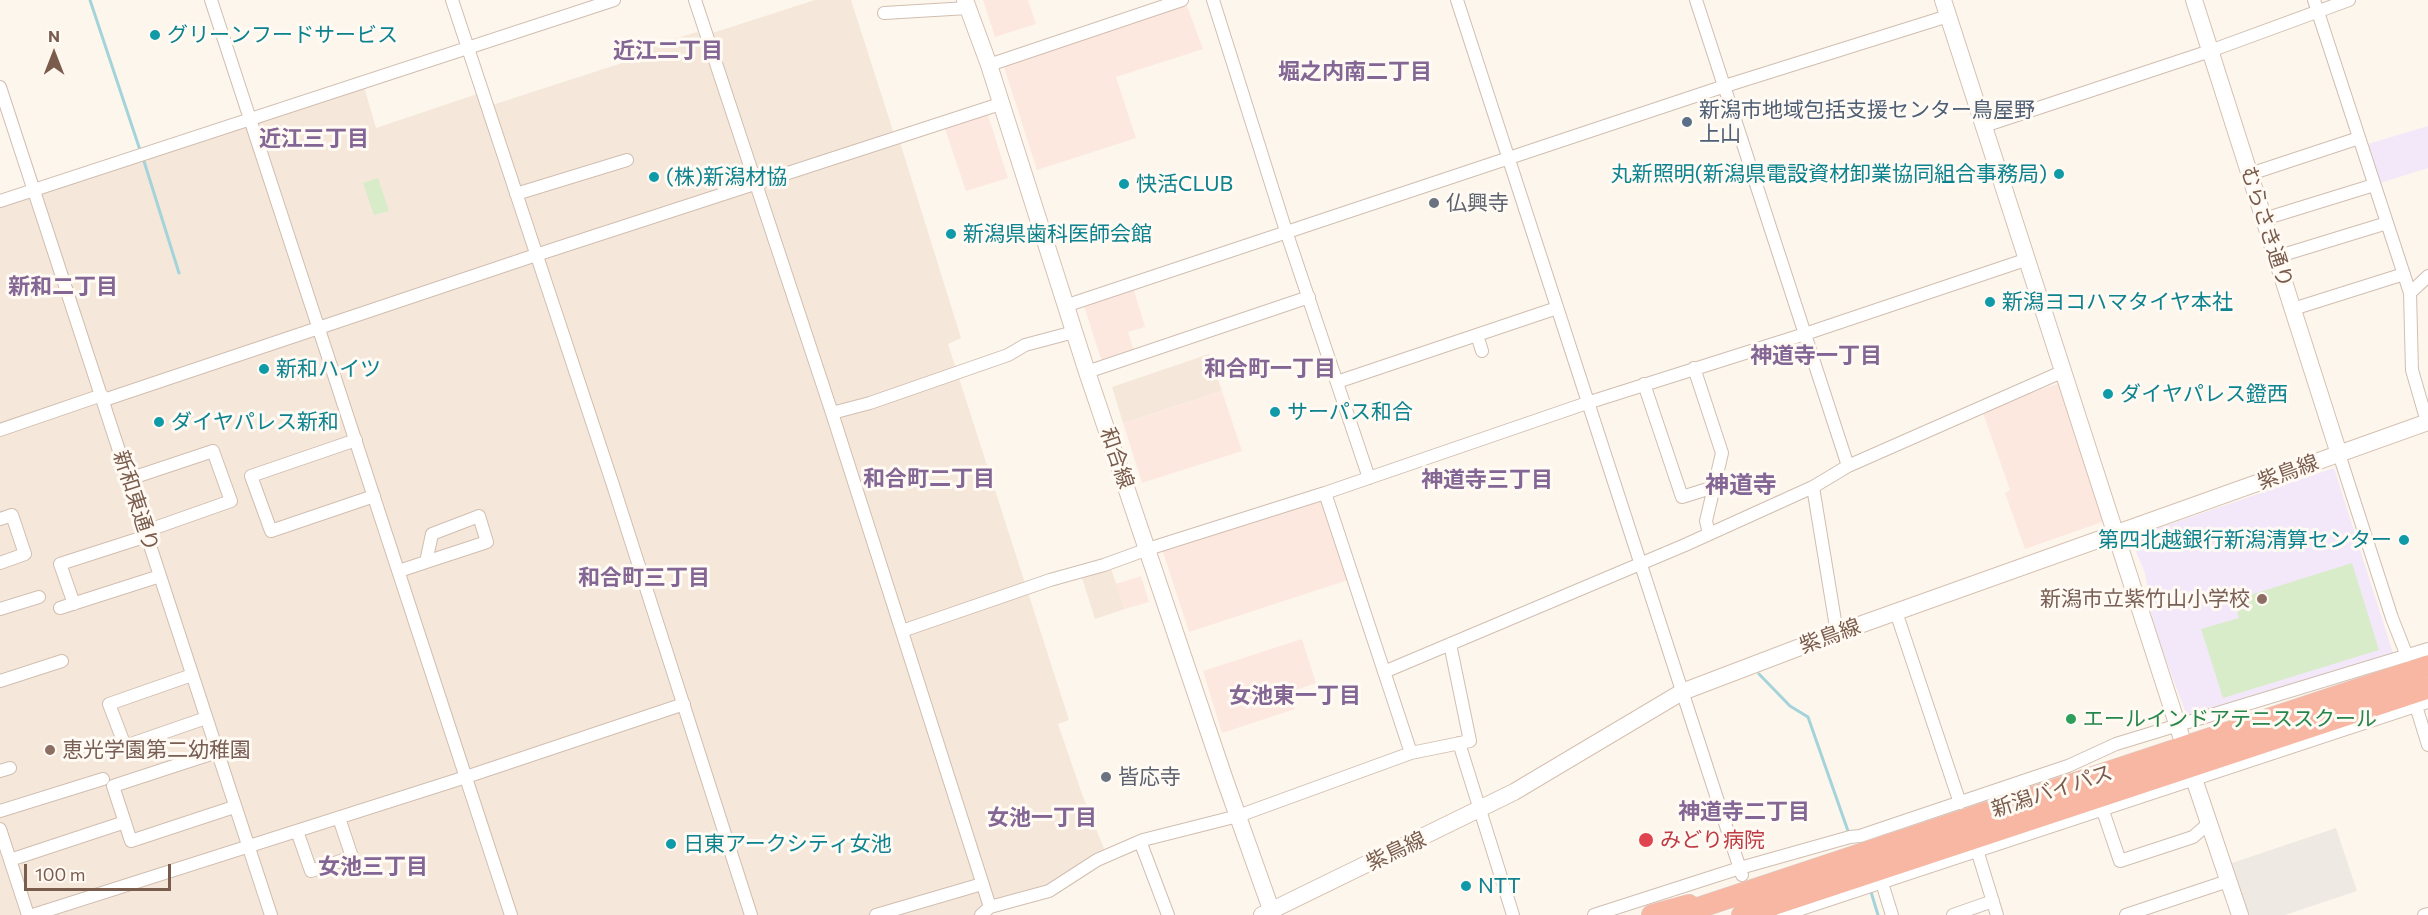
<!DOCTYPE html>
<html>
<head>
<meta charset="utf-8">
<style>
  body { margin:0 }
  #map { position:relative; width:2428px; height:915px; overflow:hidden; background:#fdf6ec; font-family:Commissioner,sans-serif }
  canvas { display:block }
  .north { position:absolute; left:24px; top:24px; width:60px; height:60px; -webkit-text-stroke:4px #fffaf3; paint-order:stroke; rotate:0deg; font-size:16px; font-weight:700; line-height:24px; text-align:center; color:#7a5c4d }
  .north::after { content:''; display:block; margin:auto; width:21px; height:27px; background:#7a5c4d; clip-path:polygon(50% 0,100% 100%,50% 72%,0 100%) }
  .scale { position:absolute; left:24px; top:864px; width:147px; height:27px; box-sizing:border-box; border:3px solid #7a5c4d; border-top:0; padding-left:8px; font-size:18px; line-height:21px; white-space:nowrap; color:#7a5c4d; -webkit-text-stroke:4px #fffaf3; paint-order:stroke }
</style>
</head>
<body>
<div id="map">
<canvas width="2428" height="915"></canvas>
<div class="north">N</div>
<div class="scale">100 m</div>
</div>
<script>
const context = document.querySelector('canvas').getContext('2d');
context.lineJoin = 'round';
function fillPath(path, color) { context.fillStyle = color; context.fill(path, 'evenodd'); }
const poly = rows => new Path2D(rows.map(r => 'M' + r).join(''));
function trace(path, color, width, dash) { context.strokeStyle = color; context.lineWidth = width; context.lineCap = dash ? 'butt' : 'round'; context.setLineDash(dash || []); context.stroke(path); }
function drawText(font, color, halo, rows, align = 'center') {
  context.font = font + ' Commissioner,"Noto Sans JP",sans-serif'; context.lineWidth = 6; context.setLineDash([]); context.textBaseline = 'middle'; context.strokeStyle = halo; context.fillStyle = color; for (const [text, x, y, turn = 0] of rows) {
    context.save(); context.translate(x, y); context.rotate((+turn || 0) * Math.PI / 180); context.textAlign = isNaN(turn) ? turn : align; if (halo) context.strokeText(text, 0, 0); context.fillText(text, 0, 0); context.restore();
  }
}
fillPath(poly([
  [815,0,851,0,896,140,899,139,961,338,948,344,1069,720,1058,724,1082,794,1105,851,1047,887,984,907,974,915,0,915,0,204,363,83,376,128,480,93,486,107,622,63,620,56,697,32,700,37],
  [1209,354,1222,391,1123,423,1112,387],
  [1111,569,1125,609,1095,619,1082,578]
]), '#f5e8da');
fillPath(poly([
  [983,0,1028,0,1036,24,995,37],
  [1186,3,1203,49,1116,77,1136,138,1037,170,1003,64],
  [987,112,1008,178,966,191,944,126],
  [1133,287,1145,327,1128,332,1134,351,1102,362,1083,303],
  [2060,383,2108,520,2025,549,2005,493,2010,490,1982,410],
  [1222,391,1242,451,1142,483,1123,423],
  [1321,497,1348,580,1189,632,1162,549],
  [1141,576,1149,602,1125,609,1116,584],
  [1302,639,1316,683,1290,692,1295,709,1222,733,1203,671]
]), '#fde8e0');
fillPath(poly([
  [2336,828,2357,891,2285,915,2245,915,2229,864]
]), '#efe9e4');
fillPath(poly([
  [2428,126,2428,168,2380,183,2368,144],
  [2334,468,2393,653,2187,716,2153,625,2145,573,2134,547,2138,535]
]), '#f3e8fa');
fillPath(poly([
  [378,178,389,211,374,215,363,183],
  [2352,563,2379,650,2223,698,2201,629,2239,618,2234,600]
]), '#d8ecc9');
trace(poly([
  [90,0,140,150],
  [143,158,179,273],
  [1759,674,1790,706,1808,717,1848,831],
  [1871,892,1878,915]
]), '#a5d3da', 3);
const street = poly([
  [211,0,511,915],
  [452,0,613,485,751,915],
  [695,0,832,413,990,907],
  [1213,0,1286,231,1369,478],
  [1457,0,1742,875],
  [1696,0,1848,466],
  [2314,0,2410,293,2412,370,2427,422],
  [884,13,968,8],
  [989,65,1182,0],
  [0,87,271,915],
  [1984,126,2210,51,2349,0],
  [2250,174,2359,138],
  [516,194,627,160],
  [0,201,614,0],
  [2264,219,2374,185],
  [2276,257,2387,223],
  [2410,293,2428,276],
  [1065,306,1725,86,1948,16],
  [2293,309,2404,274],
  [1477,335,1482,351],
  [1694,368,1722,453,1706,521,1709,534],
  [1087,372,1309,297],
  [1337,382,1557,308],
  [1644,384,1682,497,1714,487],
  [104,400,536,255,1000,104],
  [832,413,870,403,1008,355,1025,345,1074,332],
  [0,430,102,395],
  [356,440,251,476,271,531,374,496],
  [2339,454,2392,618,2407,656],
  [129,479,213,451,231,501,146,531],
  [1813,487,1837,633],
  [1325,493,1411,753],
  [0,519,12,515,25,554,0,563],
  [399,571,426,562,487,542,479,516,432,534,426,562],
  [74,604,60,564,147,536],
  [60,608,160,576],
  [0,609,39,597],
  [1896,612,1960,803],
  [902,631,1050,580,1104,565,1148,549,1325,493,1587,403,1805,334,2028,259],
  [1384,672,1685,545,1813,487,1848,466,2064,371],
  [192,675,109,704,125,746,206,718],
  [0,681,62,661],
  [2416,706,2428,745],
  [1459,743,1513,915],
  [217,752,113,786,131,841,234,807],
  [0,771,10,768],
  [0,811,103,779],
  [2103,811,2120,861,2193,837,2209,823],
  [0,829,28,915],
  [297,831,311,871,352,857,339,818],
  [1140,841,1168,915],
  [1977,850,1997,915],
  [10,860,125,822],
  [1882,883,1892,915],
  [33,915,466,777,684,704],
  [876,915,982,884],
  [981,915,990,907,1049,891,1097,860,1143,840,1238,816,1411,753,1470,741,1450,644],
  [1594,915,1740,868,1850,837,1860,836,2068,766,2116,744,2428,649],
  [1783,915,2428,702],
  [1953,915,1993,901],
  [2126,915,2228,881],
  [2424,915,2428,914]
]);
const secondary = poly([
  [965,0,989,65,1087,372,1225,780,1273,915],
  [1943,0,2181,736],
  [2194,0,2339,454],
  [2192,773,2240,915],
  [1262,915,1514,792,1682,692,1837,633,2428,422]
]);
const highway = poly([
  [1652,915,1689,905],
  [1677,915,2428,666],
  [1742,915,2428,688]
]);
trace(street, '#d1beb0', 14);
trace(secondary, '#d6c0b0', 18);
trace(highway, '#dad1cd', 22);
trace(street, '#fff', 12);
trace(secondary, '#fff', 16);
trace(highway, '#f7b7a3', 21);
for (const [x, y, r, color] of [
  [155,35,6,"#0f9aa8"],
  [1687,122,6,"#5c6f8a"],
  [2059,174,6,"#0f9aa8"],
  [654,177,6,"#0f9aa8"],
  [1124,184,6,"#0f9aa8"],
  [1434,203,6,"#6b7280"],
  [951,234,6,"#0f9aa8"],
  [1990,302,6,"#0f9aa8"],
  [264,369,6,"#0f9aa8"],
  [2108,394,6,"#0f9aa8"],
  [1275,412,6,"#0f9aa8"],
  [159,422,6,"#0f9aa8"],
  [2404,540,6,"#0f9aa8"],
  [2262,599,6,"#8d6e63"],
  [2071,719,6,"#2e9e5b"],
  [50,750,6,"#8d6e63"],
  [1106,777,6,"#6b7280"],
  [1646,840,8,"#e0444e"],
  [671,844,6,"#0f9aa8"],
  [1466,886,6,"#0f9aa8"]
]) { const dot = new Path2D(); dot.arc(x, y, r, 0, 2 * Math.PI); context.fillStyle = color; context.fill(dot); trace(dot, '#fffaf3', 2); }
drawText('21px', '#0d838f', '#fffaf3', [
  ["グリーンフードサービス",167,35],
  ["丸新照明(新潟県電設資材卸業協同組合事務局)",2047,174,"right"],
  ["(株)新潟材協",666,177],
  ["快活CLUB",1136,184],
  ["新潟県歯科医師会館",963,234],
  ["新潟ヨコハマタイヤ本社",2002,302],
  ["新和ハイツ",276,369],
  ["ダイヤパレス鐙西",2120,394],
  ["サーパス和合",1287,412],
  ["ダイヤパレス新和",171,422],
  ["第四北越銀行新潟清算センター",2392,540,"right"],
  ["日東アークシティ女池",683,844],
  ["NTT",1478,886]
], 'left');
drawText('21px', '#4e5e75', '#fffaf3', [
  ["新潟市地域包括支援センター鳥屋野",1699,110],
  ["上山",1699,134]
], 'left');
drawText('21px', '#5b616d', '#fffaf3', [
  ["仏興寺",1446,203],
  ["皆応寺",1118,777]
], 'left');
drawText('21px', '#7a5c4d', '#fffaf3', [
  ["むらさき通り",2267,227,72],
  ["和合線",1117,458,71],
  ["紫鳥線",2288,472,-20],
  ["新和東通り",136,501,72],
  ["紫鳥線",1830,636,-20],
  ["新潟バイパス",2052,791,-18],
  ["紫鳥線",1396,851,-25]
]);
drawText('21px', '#785e54', '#fffaf3', [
  ["新潟市立紫竹山小学校",2250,599],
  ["恵光学園第二幼稚園",62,750,"left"]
], 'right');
drawText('21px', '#27864d', '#fffaf3', [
  ["エールインドアテニススクール",2083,719]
], 'left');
drawText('21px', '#be3a42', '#fffaf3', [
  ["みどり病院",1660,840]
], 'left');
drawText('bold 22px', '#846695', '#fffaf3', [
  ["近江二丁目",668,51],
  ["堀之内南二丁目",1355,72],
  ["近江三丁目",314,139],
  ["新和二丁目",63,287],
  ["神道寺一丁目",1816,356],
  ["和合町一丁目",1270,369],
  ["和合町二丁目",929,479],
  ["神道寺三丁目",1487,480],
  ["和合町三丁目",644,578],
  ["女池東一丁目",1295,696],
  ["神道寺二丁目",1744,812],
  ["女池一丁目",1042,818],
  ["女池三丁目",373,867]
]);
drawText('bold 24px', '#846695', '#fffaf3', [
  ["神道寺",1741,485]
]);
</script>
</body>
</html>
